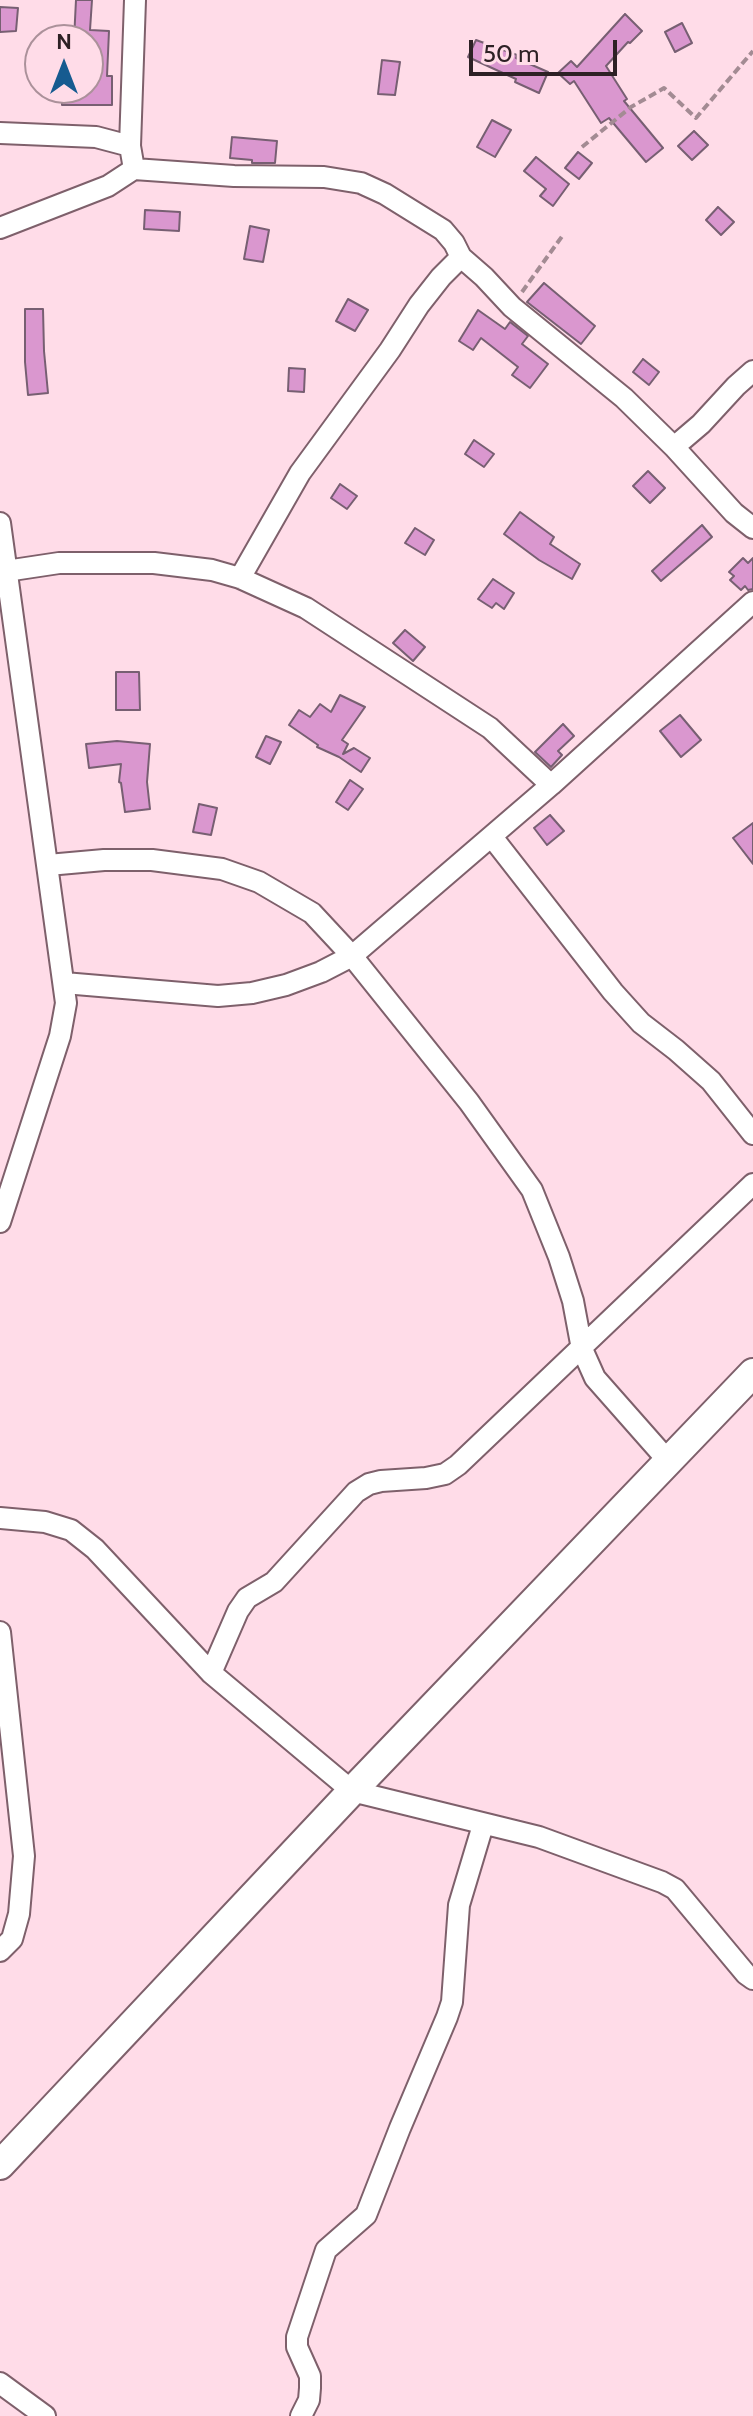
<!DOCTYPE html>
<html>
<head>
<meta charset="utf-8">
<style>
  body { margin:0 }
  #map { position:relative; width:753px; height:2416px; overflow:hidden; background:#ffdce8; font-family:Cabin,sans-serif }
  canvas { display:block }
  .north { position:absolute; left:24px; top:24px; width:80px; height:80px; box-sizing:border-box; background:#ffdce8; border:2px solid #ab919a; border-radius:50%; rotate:0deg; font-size:22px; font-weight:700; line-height:32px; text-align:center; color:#2d2125 }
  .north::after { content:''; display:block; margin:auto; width:28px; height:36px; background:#165b90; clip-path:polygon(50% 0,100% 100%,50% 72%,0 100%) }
  .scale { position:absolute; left:469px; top:40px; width:148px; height:36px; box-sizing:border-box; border:4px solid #2d2125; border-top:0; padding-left:10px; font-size:24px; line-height:28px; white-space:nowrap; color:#2d2125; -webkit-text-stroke:6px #ffdce8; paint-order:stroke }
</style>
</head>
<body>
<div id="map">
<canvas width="753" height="2416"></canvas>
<div class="north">N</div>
<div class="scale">50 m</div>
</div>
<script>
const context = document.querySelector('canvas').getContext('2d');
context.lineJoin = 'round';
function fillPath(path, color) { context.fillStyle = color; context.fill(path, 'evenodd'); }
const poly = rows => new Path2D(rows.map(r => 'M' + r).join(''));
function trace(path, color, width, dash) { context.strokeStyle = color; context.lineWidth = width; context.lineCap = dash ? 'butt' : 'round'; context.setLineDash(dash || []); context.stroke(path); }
const building = poly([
  [76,0,92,0,90,30,109,31,107,76,112,76,112,105,62,105,62,88,88,88,89,40,74,40,76,0],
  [0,7,18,8,16,31,0,32,0,7],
  [625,14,642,31,630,43,628,42,606,66,627,99,624,101,663,148,646,162,609,118,601,123,574,81,570,84,558,73,571,61,577,67,625,14],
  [682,23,692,43,675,52,665,32,682,23],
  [476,40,517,55,516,58,548,72,539,93,515,82,516,79,468,57,476,40],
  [382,60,400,62,395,95,378,94,382,60],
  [492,120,511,130,495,157,477,147,492,120],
  [694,131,708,145,692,160,678,146,694,131],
  [232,137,277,141,275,163,252,163,252,160,230,158,232,137],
  [578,152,592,163,579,179,565,168,578,152],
  [536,157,569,184,553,206,540,196,546,189,524,171,536,157],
  [718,207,734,222,721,235,706,220,718,207],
  [145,210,180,212,179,231,144,229,145,210],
  [250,226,269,230,263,262,244,259,250,226],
  [544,283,595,326,581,344,527,302,544,283],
  [348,299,368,310,355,331,336,321,348,299],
  [25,309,43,309,44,351,48,393,28,395,25,362,25,309],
  [478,310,505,329,510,322,528,336,522,344,548,364,530,388,512,375,518,367,481,338,473,350,459,341,478,310],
  [643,359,659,372,649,385,633,372,643,359],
  [289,368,305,369,304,392,288,391,289,368],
  [474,440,494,454,484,467,465,454,474,440],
  [648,471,665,488,650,503,633,486,648,471],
  [340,484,357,496,347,509,331,498,340,484],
  [520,512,554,537,550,544,580,564,572,579,539,560,504,534,520,512],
  [702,525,712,537,661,581,652,571,702,525],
  [415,528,434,540,425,555,405,543,415,528],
  [743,558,748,563,753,558,753,589,748,590,745,586,741,590,730,580,734,576,729,572,743,558],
  [493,579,514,593,504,609,496,603,492,608,478,599,493,579],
  [405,630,425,647,413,661,393,643,405,630],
  [116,672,139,672,140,710,116,710,116,672],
  [340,695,365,707,342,740,348,744,343,754,354,748,370,758,361,772,339,757,317,747,318,745,289,725,299,710,310,717,320,704,331,712,340,695],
  [680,715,701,740,681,757,660,731,680,715],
  [563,724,574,736,558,751,562,755,551,767,535,752,563,724],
  [266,736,281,742,270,764,256,757,266,736],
  [117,741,150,744,147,782,150,809,125,812,121,783,119,782,121,764,89,768,86,744,117,741],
  [350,780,363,789,348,810,336,802,350,780],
  [199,804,217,808,211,835,193,832,199,804],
  [550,815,564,831,547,845,534,828,550,815],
  [753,823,753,864,733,838,753,823]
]);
fillPath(building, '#da97cf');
trace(building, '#775f72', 2);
const minor = poly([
  [0,133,96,137,130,146,134,169],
  [130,146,135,0],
  [0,228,108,186,134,169,234,176,324,177,361,183,385,194,443,230,454,243,461,257,484,277,512,307,624,398,674,447,734,513,753,528],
  [674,447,701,424,736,386,753,371],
  [0,523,66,1003,60,1036,0,1222],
  [6,571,59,563,154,563,212,570,240,578,306,608,490,728,551,785],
  [240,578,300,473,390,350,419,305,441,277,461,257],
  [492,837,613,992,641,1023,676,1050,711,1081,753,1134],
  [48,865,104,860,152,860,222,869,259,882,312,913,352,956,469,1102,532,1190,559,1257,573,1301,582,1349,595,1378,670,1463],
  [64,983,218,996,252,993,286,985,321,972,352,956,551,785,753,602],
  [0,1518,45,1522,71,1530,95,1549,211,1673,352,1791,539,1837,662,1882,675,1889,746,1974,753,1979],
  [0,1632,24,1856,19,1914,12,1939,0,1951],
  [211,1673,238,1611,247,1598,274,1582,356,1492,369,1484,381,1481,426,1478,445,1474,458,1465,753,1184],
  [0,2383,45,2416],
  [301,2416,309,2400,310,2388,310,2376,297,2347,297,2337,326,2250,366,2215,400,2128,447,2017,452,2002,459,1905,483,1825]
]);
const highway = poly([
  [0,2165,352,1791,753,1373]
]);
trace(minor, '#7e606b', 24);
trace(highway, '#7e606b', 32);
trace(poly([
  [582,147,631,107,664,88,696,118,753,51],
  [522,292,563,235]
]), '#a38b93', 4, [8, 4]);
trace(minor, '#fff', 20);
trace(highway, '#fff', 28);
</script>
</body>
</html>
